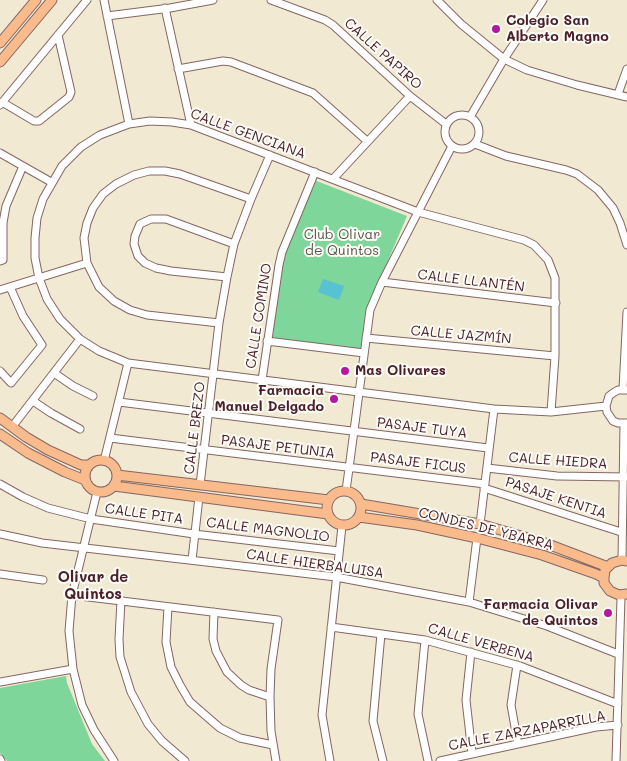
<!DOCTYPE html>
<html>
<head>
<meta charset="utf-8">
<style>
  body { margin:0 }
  canvas { display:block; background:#f1e9d1 }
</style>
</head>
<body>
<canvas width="627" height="761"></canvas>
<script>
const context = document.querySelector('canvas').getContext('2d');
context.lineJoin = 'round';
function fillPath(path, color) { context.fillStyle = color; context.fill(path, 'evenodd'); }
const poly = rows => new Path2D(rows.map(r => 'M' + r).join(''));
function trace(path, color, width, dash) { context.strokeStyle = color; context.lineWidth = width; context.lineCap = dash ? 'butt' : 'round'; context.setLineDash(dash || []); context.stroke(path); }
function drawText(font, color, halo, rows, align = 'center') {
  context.font = font + ' Mali,sans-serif'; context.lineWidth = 4; context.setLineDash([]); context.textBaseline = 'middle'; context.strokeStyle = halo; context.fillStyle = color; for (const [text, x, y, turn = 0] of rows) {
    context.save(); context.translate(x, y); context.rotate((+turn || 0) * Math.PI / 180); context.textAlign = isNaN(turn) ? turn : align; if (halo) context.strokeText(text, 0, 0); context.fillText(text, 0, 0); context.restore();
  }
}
fillPath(poly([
  [314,180,407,216,365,314,361,351,271,339,281,266],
  [66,676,67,683,92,744,105,761,7,761,0,753,0,688]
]), '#7fd69a');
fillPath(poly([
  [323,279,344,286,339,300,318,292]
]), '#57c2d1');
const minor = poly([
  [104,0,129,124],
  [271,0,325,20,333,25,410,96,446,124],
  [437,0,461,24,504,59,527,70,577,85,627,97],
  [165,8,191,125],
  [107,16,170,8,213,0],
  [178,69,223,61,231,62,313,93,367,141],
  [618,94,627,69],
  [2,102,34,121,39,121,69,97,71,92,58,35],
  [0,105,87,0],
  '445 132a17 17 0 1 1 34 0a17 17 0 1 1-34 0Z',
  [470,117,504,59,543,0],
  [475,144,506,156,566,170,577,174,598,190,613,208,620,223,627,245],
  [0,153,51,182],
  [333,179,410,96],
  [0,261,3,260,3,223,6,206,23,166],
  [227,277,171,271,156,268,145,263,138,256,134,244,135,236,140,224,151,219,166,219,234,244],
  [382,282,556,303],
  [0,290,87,263],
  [219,323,147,315,130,310,114,301,99,287,87,263,84,238,87,223,93,208,103,194,116,184,134,175,149,171,165,171,180,174,251,199],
  [366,338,555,356],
  [267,341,364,353],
  [0,371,11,383,42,345,23,316,10,287],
  [54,373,73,386,93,396],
  [262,380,279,265,282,252,315,172],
  [623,389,627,312],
  [627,390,618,390,613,393,609,396,606,406,607,412,613,421,618,423,627,423],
  [33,401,51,413,80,429],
  [119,402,488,448],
  [551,412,494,409,128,363,99,351,80,339,60,319,47,299,39,278,35,258,35,238,37,218,43,199,62,166,81,147,100,135,129,124,150,121,172,122,191,125,418,212,524,240,534,245,548,260,555,278,555,356,551,412,606,406],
  [12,427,80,339],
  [110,438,485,484],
  [104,461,128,363],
  [487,468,557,476,627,477],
  [0,484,23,497,48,508,91,519,194,534,339,551],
  [200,485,219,323,227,277,234,244,251,199,270,155],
  [484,488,621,532],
  [346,491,370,310,382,282,452,146],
  [97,492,72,595,69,631,73,669,82,705,94,730,114,761],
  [480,524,494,409],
  [0,534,42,543,336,577,469,602,547,626,618,654],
  [192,560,199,497],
  [622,560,624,424],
  [0,574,43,580],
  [72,595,278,620,271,669,270,697,271,731,276,761],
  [121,600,119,639,120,657,131,692,148,724,162,741,185,761],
  [469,602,477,538],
  [168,607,166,642,171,667,180,685,190,702,220,728,240,738,273,745],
  [214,612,213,639,216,651,227,672,241,685,249,690,270,697],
  [331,627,425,640,520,666,618,704],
  [381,634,373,721,383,761],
  [425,640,418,714,428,761],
  [471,652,466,700,472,753],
  [517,665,511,705,518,744],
  [0,682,73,669],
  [0,759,1,761],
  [330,761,322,715,342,526],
  [440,761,596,727,618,725],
  [616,761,621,598,619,595]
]);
const major = poly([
  [0,43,36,0],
  [0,62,52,0],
  [0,418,26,437,48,450,81,465,89,465],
  [0,434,28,453,65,472,85,480],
  '85 476a16 16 0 1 1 32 0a16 16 0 1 1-32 0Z',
  [117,475,329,500],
  [114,486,328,514],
  '327 508a17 17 0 1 1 34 0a17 17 0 1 1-34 0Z',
  [361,504,480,524,545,543,608,567],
  [359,517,417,525,477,538,542,555,596,574,604,578],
  [627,561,622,560,612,563,605,570,604,578,604,583,610,591,619,595,627,594]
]);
trace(minor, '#846665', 9);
trace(major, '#846665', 11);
trace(minor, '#fff', 7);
trace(major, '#fabb8c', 9);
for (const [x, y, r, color] of [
  [496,29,5,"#b5179e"],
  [345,371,5,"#b5179e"],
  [334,399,5,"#b5179e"],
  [608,613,5,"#b5179e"]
]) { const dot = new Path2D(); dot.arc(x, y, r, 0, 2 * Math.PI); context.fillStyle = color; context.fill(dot); trace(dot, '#fdfcf7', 2); }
drawText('bold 14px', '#4a1f2b', '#fdfcf7', [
  ["Colegio San",506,21],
  ["Alberto Magno",506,37],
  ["Mas Olivares",355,371],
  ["Farmacia",324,391,"right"],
  ["Manuel Delgado",324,407,"right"],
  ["Farmacia Olivar",598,605,"right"],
  ["de Quintos",598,621,"right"]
], 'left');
drawText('14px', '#4a1f2b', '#fdfcf7', [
  ["CALLE PAPIRO",383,54,42],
  ["CALLE GENCIANA",248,134,20],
  ["CALLE LLANTÉN",471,281,7],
  ["CALLE COMINO",259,316,-81],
  ["CALLE JAZMÍN",461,335,5],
  ["CALLE BREZO",195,428,-83],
  ["PASAJE TUYA",422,428,7],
  ["PASAJE PETUNIA",278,447,7],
  ["CALLE HIEDRA",558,461,4],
  ["PASAJE FICUS",418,463,7],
  ["PASAJE KENTIA",556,498,18],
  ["CALLE PITA",144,514,8],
  ["CONDES DE YBARRA",486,529,14],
  ["CALLE MAGNOLIO",268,530,7],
  ["CALLE HIERBALUISA",315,564,8],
  ["CALLE VERBENA",481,643,16],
  ["CALLE ZARZAPARRILLA",527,731,-11]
]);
drawText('14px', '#5a564c', '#fdfcf7', [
  ["Club Olivar",342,235],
  ["de Quintos",342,251]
]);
drawText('bold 15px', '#4a1f2b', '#fdfcf7', [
  ["Olivar de",93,577],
  ["Quintos",93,594]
]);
</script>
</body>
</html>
